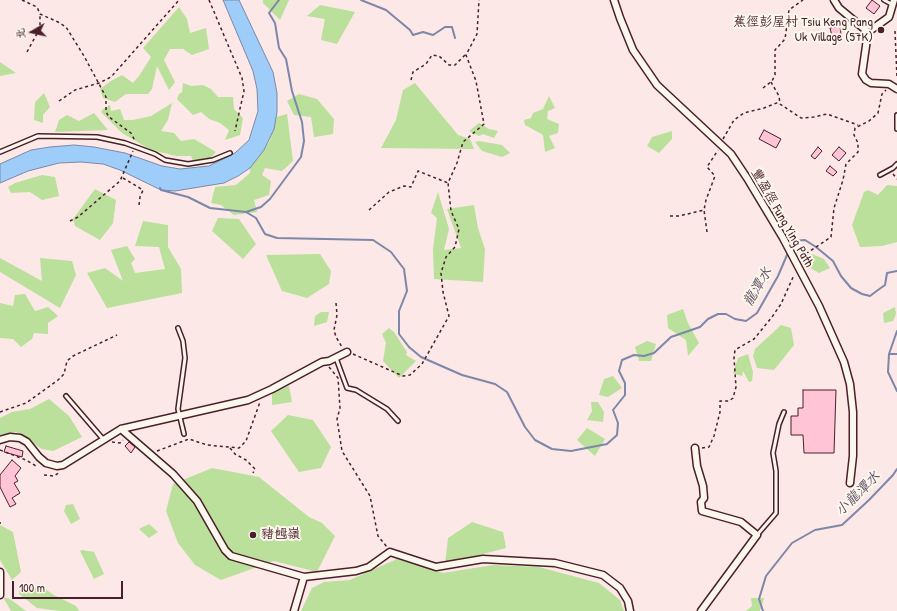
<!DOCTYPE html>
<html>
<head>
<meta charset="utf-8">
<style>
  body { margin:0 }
  #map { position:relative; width:897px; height:611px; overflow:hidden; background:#fce8e6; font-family:"Patrick Hand","LXGW WenKai TC",sans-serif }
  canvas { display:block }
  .north { position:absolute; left:12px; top:12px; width:40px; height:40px; -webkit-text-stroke:3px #fbf7ec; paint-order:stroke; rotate:261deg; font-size:11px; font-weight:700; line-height:16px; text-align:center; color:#4a1f2b }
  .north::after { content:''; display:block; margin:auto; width:14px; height:18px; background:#4a1f2b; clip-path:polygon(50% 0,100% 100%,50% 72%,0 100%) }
  .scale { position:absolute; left:12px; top:581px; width:111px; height:18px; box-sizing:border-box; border:2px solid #4a1f2b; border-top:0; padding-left:5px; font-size:12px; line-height:14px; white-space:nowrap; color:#4a1f2b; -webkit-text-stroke:3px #fbf7ec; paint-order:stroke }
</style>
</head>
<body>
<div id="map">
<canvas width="897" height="611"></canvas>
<div class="north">北</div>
<div class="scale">100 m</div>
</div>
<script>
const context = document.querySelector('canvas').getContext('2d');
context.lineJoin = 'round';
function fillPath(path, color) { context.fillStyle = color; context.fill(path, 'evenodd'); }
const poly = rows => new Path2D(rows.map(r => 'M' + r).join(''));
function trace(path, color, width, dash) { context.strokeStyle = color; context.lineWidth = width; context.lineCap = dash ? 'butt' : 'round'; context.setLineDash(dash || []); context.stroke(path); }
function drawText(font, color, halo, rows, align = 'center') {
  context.font = font + ' "Patrick Hand","LXGW WenKai TC",sans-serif'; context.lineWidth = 4; context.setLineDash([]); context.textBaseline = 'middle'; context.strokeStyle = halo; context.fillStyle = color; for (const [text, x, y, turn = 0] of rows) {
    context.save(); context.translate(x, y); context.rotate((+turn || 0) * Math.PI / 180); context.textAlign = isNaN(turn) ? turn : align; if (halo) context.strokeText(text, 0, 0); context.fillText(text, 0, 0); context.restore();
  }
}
fillPath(poly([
  [263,0,289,0,280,20,263,3],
  [320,5,355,12,337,44,321,40,325,19,307,16],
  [179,7,187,19,190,33,206,28,209,49,192,55,183,49,170,49,164,60,175,82,169,90,157,66,152,89,148,94,126,94,115,102,103,98,100,89,111,81,122,75,133,83,139,76,151,57,143,48],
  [0,62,16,73,0,76],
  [183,83,191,86,203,85,211,89,218,97,233,97,234,109,243,118,240,135,225,140,229,130,220,123,209,119,201,112,193,115,177,99,179,94,182,92],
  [415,83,458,135,470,139,474,149,381,148,396,120,403,90],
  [44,93,50,107,43,115,43,123,34,120,35,102],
  [299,94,317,99,334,119,333,134,314,137,311,117,294,115,287,101],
  [549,96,555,108,548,111,547,119,559,124,558,133,549,136,555,148,545,152,543,135,525,125,524,120,531,118,533,113,543,109],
  [172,103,168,120,161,131,174,133,181,141,194,139,216,152,204,165,195,166,191,156,176,156,151,150,122,133,101,112,103,109,110,105,111,111,120,109,124,120,133,120,151,116],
  [94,113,108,130,55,132,59,120,67,115,79,121],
  [287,114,293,161,282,171,265,168,262,175,271,181,269,195,254,200,257,212,234,215,221,205,211,203,215,187,236,185,250,173,250,167,264,150,270,140,276,117],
  [479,123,489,129,498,131,494,138,483,134,479,136,469,131],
  [672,131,672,139,659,153,647,146,652,137],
  [479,141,502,145,510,153,502,157,482,151,475,142],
  [42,175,55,177,59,196,42,200,30,192,11,193,8,187,15,183],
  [887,185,897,186,897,242,882,246,860,247,852,225,864,192,868,190,878,195],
  [95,189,116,200,113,223,100,240,75,226,73,219],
  [438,192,449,229,444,250,461,248,447,209,474,205,478,228,485,249,483,282,434,279,433,249,437,218,431,213],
  [218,218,239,219,256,244,243,259,212,231],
  [143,221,168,225,168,247,181,269,182,293,107,308,87,273,105,268,123,281,111,250,127,246,135,259,131,263,135,273,165,269,159,247,135,246],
  [320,254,331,271,329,284,307,298,282,291,266,255],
  [812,254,824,259,830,268,819,273,812,269,804,262,806,258],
  [0,258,42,281,40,258,72,261,76,275,60,308,0,272],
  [25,294,35,311,48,307,58,316,48,323,48,334,34,333,32,339,21,347,13,339,0,338,0,303,13,306,15,295],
  [895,307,896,314,893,321,884,323,883,313],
  [683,309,688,323,699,343,688,356,686,340,668,328,667,315],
  [321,312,329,312,327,322,314,326,315,316],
  [781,325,791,328,794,345,774,370,757,368,753,356,755,349],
  [389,328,394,332,407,352,406,355,416,361,399,378,383,361,386,343,382,334],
  [647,341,656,344,651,361,639,361,635,347],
  [748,354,753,372,752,381,749,382,743,371,742,376,733,373,738,358],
  [613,376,622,388,608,397,599,395,604,379],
  [289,386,292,402,272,405,272,391],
  [49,399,69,416,82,437,53,451,42,449,16,432,0,435,0,418,12,412,30,409],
  [591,402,598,402,604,412,603,422,587,420,592,411],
  [288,415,313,420,331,447,321,468,299,472,271,431],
  [587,428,605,439,595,456,577,440],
  [212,468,259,477,309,517,322,523,335,536,317,572,274,561,221,580,195,565,178,543,166,511,173,484],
  [73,504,80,519,71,524,64,511,66,505],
  [472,522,503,532,506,548,445,564,448,538],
  [149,524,158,532,149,538,139,529],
  [0,525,13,532,21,572,12,580,0,560],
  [82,550,94,552,104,574,94,579,80,551],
  [397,559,443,573,493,565,539,567,599,583,620,600,624,611,301,611,312,588,324,582,350,580],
  [21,584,32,589,39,585,54,595,76,606,79,611,60,611,37,608,19,594],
  [3,597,10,599,26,611,11,611],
  [751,598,764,598,760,611,746,611,752,606]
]), '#bae09c');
const water = poly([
  [223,0,239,0,273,72,277,93,277,112,274,129,264,150,250,168,238,176,224,183,175,191,161,190,120,170,103,164,81,162,59,163,28,171,0,183,0,164,31,150,50,147,74,145,94,147,125,153,162,166,180,169,209,166,235,153,249,140,258,111,257,89,253,71,223,0]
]);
fillPath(water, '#9fcdfa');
trace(water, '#7d87a7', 1);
trace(poly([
  [361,0,386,10,410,30,413,35,423,32,433,35,445,27,452,27,455,38],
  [160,188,161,190,188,197,210,208,246,212,256,218,265,234,277,238,373,240,391,252,404,269,407,291,399,311,399,334,409,347,421,357,462,375,495,384,507,392,525,427,535,440,552,449,571,451,607,444,617,435,618,423,613,410,625,395,625,383,619,371,622,360,634,355,644,356,654,353,671,337,700,327,708,319,718,314,726,314,735,319,746,321,757,313,778,276,793,241,805,240,816,247,833,261,841,276,851,288,862,294,870,296,878,290,885,285,887,273,897,271],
  [246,212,261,207,270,199,301,157,304,141,302,122,292,91,286,59,279,48,275,23,269,13,279,0],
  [897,331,889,354,888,372,897,391],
  [889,354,897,354],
  [763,611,759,599,766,576,792,543,815,530,842,525,869,500,893,475,897,469]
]), '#7d87a7', 2);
const building = poly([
  [872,0,880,6,874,14,866,8,872,0],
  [840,26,841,34,832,36,830,28,840,26],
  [764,130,781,139,776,148,759,139,764,130],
  [818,147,822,151,815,159,811,156,818,147],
  [839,147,846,153,839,161,832,155,839,147],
  [830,166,837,172,833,176,826,171,830,166],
  [803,390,836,390,834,453,804,453,803,435,791,435,791,416,798,416,798,408,803,408,803,390],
  [129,442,135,447,131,453,125,446,129,442],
  [6,446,23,451,22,457,4,452,6,446],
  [12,460,21,468,15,476,18,481,14,483,20,493,12,498,16,504,10,507,0,487,0,475,12,460]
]);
fillPath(building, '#ffc5d7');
trace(building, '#4a1f2b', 1);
const lane = poly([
  [884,0,893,5],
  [897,115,897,129],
  [0,152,38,136,97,137,125,143,155,154,165,160,188,164,213,160,230,153],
  [880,175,893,168,897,164],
  [178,328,183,341,185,358,178,409,184,434],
  [336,358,347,388,356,390,387,409,398,421],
  [66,396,103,439],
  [757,535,776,513,776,471,773,453,779,424,784,412]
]);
const street = poly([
  [614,0,620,18,633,50,657,85,731,154,747,178,783,238,819,306,844,362,850,384,853,412,853,456,850,483],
  [834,0,839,8,868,32],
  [894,0,889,17,868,32,862,74,866,80,871,83,889,84,897,89],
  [121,429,173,474,197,501,225,550,231,556,304,577,356,571,369,567,390,552,436,567,483,559,555,563,603,575,620,588,628,601,630,611],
  [0,440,10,437,20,438,27,442,39,457,46,463,57,466,63,465,121,429,248,400,272,389,322,362,329,361,347,352],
  [695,448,697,466,703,486,704,498,701,502,702,511,741,522,757,535,701,611],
  [0,572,0,595],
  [294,611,304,577]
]);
trace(lane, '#4a1f2b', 6);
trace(street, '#4a1f2b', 9);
trace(poly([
  [22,0,37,7,40,14,58,22,66,27,84,56,106,97,106,112,109,117,131,133,135,141],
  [209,0,242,78,244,91,235,131],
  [895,31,897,78],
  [27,52,40,28,40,15],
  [411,80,413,72,426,64,432,55,439,56,449,65,455,65,465,55],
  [771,82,779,96,780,104,801,118,814,117,827,114,858,125],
  [763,88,772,81,775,75,775,50,785,39,789,10,803,0],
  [59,101,75,90,99,83,111,77,179,0],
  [723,139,734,120,744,113,764,108,779,102],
  [893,174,897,179],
  [123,178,143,190,140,197,139,205],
  [369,210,389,192,404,186,411,187,418,171,448,183],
  [670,216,679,216,704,210],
  [70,221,78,217,120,181,133,151],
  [707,232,704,210,706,200,715,176,707,167,718,150],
  [801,257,831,237,834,208,843,180,846,164,858,152,858,143,854,135,855,128,869,121,878,113,882,94,886,90],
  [336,303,337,315,334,330,336,337,342,347],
  [353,354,403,376,410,375,422,364,449,316,443,292,441,273,446,257,455,247,459,229,451,211,448,183,457,163,463,142,484,124,476,81,466,55,477,34,479,0],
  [329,367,338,378,340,408,337,419,342,451,370,496,378,536,387,547],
  [0,412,26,403,58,380,64,374,67,361,73,356,117,335],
  [112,442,120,443,123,440],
  [230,448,235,454,246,460,255,469,253,473],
  [702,448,709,447,714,436,720,412,720,401,729,401,733,398,736,387,734,358,735,350,754,339,772,317,781,304,794,275],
  [0,450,26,460,36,466],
  [157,451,189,439,207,445,239,448,246,441,260,402],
  [44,475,54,476,60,472],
  [0,522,0,524]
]), '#4a1f2b', 1.5, [3, 3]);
trace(lane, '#fbf7ec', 3);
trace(street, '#fbf7ec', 6);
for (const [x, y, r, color] of [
  [881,30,4,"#4a1f2b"],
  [253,535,4,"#4a1f2b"]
]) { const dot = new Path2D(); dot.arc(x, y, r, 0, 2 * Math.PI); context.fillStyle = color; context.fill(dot); trace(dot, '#fbf7ec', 1.5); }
drawText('13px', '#4a1f2b', '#fbf7ec', [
  ["蕉徑彭屋村 Tsiu Keng Pang",873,23],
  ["Uk Village (57K)",873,38],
  ["豬乸嶺",261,535,"left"]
], 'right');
drawText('13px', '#4a1f2b', '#fbf7ec', [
  ["豐盈徑 Fung Ying Path",782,218,60]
]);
drawText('italic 14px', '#645369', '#fbf7ec', [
  ["龍潭水",758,287,-59],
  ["小龍潭水",858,494,-45]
]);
</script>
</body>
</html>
